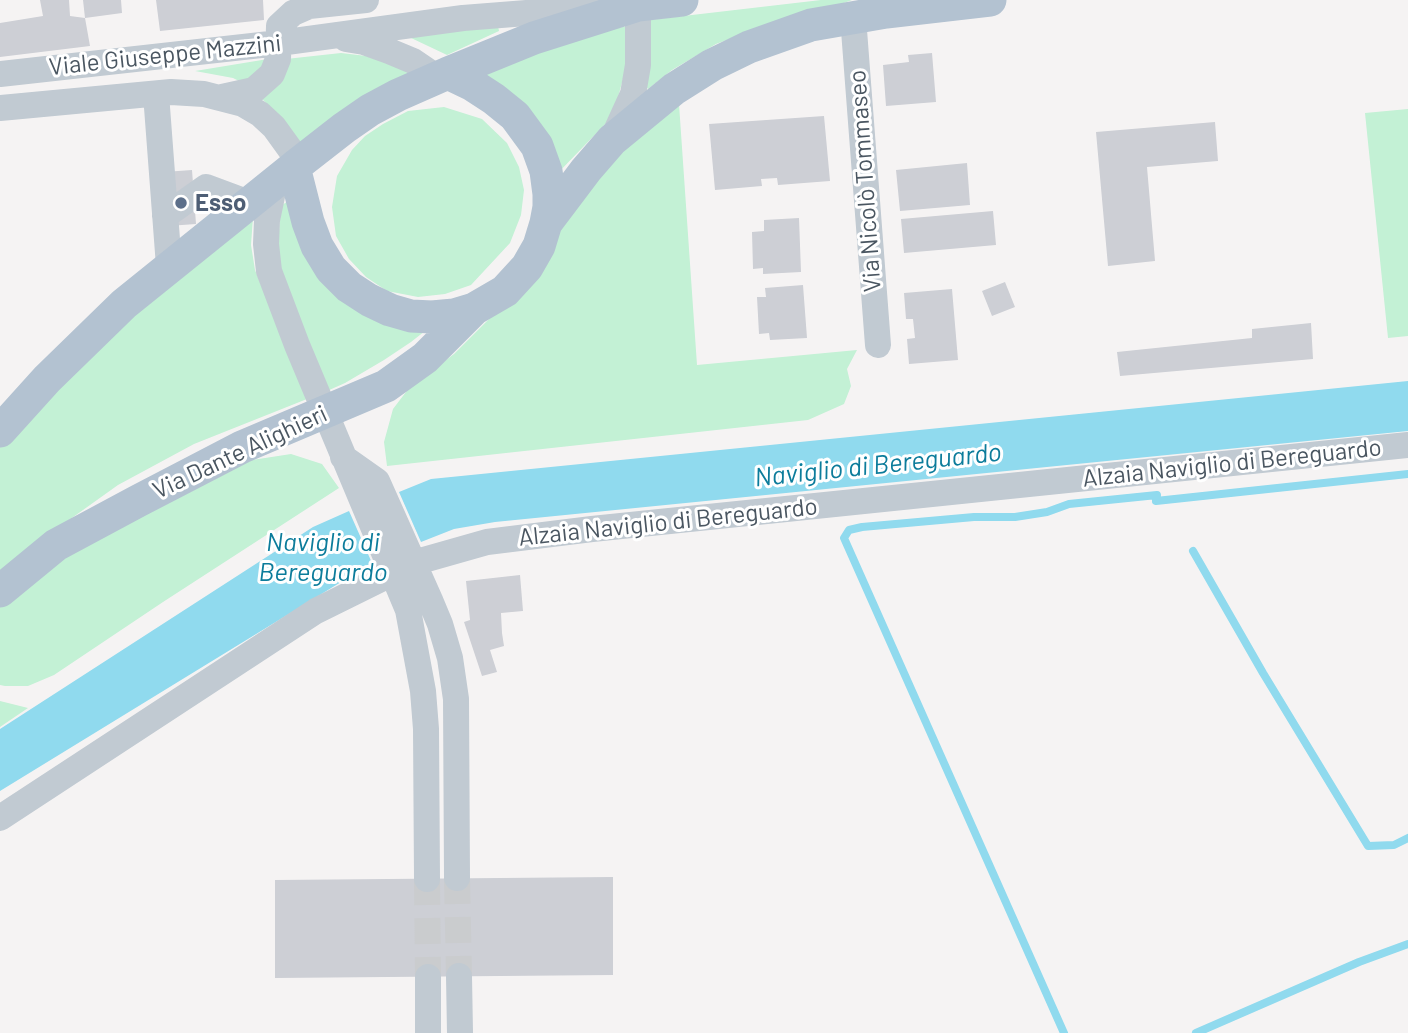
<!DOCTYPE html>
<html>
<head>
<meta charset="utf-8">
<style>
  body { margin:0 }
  canvas { display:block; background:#f5f3f3 }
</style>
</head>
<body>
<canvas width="1408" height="1033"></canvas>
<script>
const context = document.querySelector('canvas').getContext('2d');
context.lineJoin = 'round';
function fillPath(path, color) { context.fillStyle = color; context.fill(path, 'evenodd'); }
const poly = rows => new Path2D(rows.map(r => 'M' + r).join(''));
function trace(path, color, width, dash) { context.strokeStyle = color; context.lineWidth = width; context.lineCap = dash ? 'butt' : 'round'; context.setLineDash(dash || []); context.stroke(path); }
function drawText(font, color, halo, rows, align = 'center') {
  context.font = font + ' Barlow,sans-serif'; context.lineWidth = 6; context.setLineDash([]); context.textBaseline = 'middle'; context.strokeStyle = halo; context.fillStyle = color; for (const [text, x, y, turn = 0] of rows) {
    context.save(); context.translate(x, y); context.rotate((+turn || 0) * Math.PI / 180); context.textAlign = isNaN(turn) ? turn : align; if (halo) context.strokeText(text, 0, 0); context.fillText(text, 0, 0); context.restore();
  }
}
fillPath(poly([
  [821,0,852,0,824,10,764,26,716,44,672,70,648,89,644,84,649,20],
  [498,26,499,31,447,55,409,37],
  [628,26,628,60,613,116,556,175,483,72,583,34],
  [341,53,375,57,405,65,410,75,301,145,281,117,262,99,286,59],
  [268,59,263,72,243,83,233,78,195,71],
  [679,104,697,365,857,350,847,369,851,386,844,404,808,420,387,466,384,442,393,409,409,388,454,354,491,317,553,233,620,153],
  [444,107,482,119,507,143,519,167,524,190,521,215,510,243,471,285,445,294,418,297,387,291,366,277,349,259,336,236,332,207,337,176,352,150,365,136,383,124,408,111],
  [1408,109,1408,336,1388,338,1365,113],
  [292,198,310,254,425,331,411,342,384,360,345,383,327,391,277,260,281,206],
  [253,217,251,245,255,270,307,399,194,444,118,485,48,535,0,576,0,445,63,374],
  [291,454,322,464,339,488,163,602,54,675,28,686,5,686,0,685,0,604,48,565,252,460],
  [0,701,28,708,0,727]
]), '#c3f1d5');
fillPath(poly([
  [1408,381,1408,431,495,522,454,529,421,542,399,492,431,479],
  [349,511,372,563,0,791,0,729,313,527]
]), '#90daee');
trace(poly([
  [1193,551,1263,673,1368,846,1394,845,1408,838],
  [1064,1033,844,538,849,530,862,527,974,517,1015,517,1047,512,1069,504,1157,495,1156,501,1408,474],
  [1196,1033,1359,962,1408,944]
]), '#90daee', 8);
fillPath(poly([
  [40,0,69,0,70,16,85,18,90,46,0,57,0,23,43,16],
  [83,0,121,0,122,13,85,18],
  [156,0,263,0,264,20,160,31],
  [932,53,936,102,886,106,883,65,909,62,908,55],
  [824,116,830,181,778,185,777,178,761,179,762,186,715,190,709,124],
  [1215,122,1218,161,1147,167,1155,261,1108,266,1096,132],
  [967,163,970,205,900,211,896,170],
  [192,170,196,224,168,226,164,172],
  [993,211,996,245,904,253,901,219],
  [799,218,801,272,763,274,763,268,753,269,752,232,764,231,764,220],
  [1005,282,1015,307,992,316,982,291],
  [803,285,807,338,770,340,769,333,759,334,757,297,766,297,765,288],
  [952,289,958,360,909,364,907,339,915,338,913,319,906,319,904,293],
  [1311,323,1313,359,1120,376,1117,352,1252,338,1252,329],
  [520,575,523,611,501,613,502,633,504,646,490,650,497,672,482,676,464,622,470,620,466,581],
  [613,877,613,975,275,978,275,880]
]), '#cdcfd5');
trace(poly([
  [457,878,459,976],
  [427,879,428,977]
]), '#caccce', 26, [26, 13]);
trace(poly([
  [853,17,878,345],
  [346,39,364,42,389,51,413,61,438,78],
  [0,74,279,43,463,18,602,7],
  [156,94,169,266],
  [222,97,254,90,272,74,278,59,279,26,293,13,309,6,366,0],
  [0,108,171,92,204,94,243,104,260,114,274,127,300,163],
  [613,138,633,94,638,65,638,0],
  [275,182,267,220,266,244,269,271,297,345,408,610,423,691,426,729,427,879],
  [165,216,206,187,249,203],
  [343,457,377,481,430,600,440,624,450,658,456,699,457,878],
  [0,818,316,611,413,563,487,542,592,529,1408,445],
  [459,976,460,1033],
  [428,977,428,1033]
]), '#c1cad2', 26);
trace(poly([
  [448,73,471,84,494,99,515,116,537,146,546,171,549,194,549,207,546,223,539,246,527,267,505,291,474,309,454,315,432,317,411,316,390,310,369,300,349,287,331,269,317,246,308,222,294,167,344,128,370,110,398,95,448,73],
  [448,73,534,38,638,5,682,0],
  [546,223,586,170,612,140,674,89,712,65,749,47,811,25,886,12,990,0],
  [0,431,47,379,124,304,294,167],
  [0,591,56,545,138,501,242,447,386,386,425,358,474,309]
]), '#b3c2d1', 33);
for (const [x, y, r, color] of [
  [181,203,7,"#5c6f8a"]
]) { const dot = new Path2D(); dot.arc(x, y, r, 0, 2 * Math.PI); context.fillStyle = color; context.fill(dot); trace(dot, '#fff', 2.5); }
drawText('24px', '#4a5661', '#fff', [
  ["Viale Giuseppe Mazzini",165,55,-6],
  ["Via Nicolò Tommaseo",865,181,-94],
  ["Via Dante Alighieri",240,452,-25],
  ["Alzaia Naviglio di Bereguardo",1232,463,-6],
  ["Alzaia Naviglio di Bereguardo",668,522,-6]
]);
drawText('bold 24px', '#4e5e75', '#fff', [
  ["Esso",195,203]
], 'left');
drawText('italic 26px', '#0c7c9b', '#fff', [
  ["Naviglio di Bereguardo",878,465,-6],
  ["Naviglio di",323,542],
  ["Bereguardo",323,572]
]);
</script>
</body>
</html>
